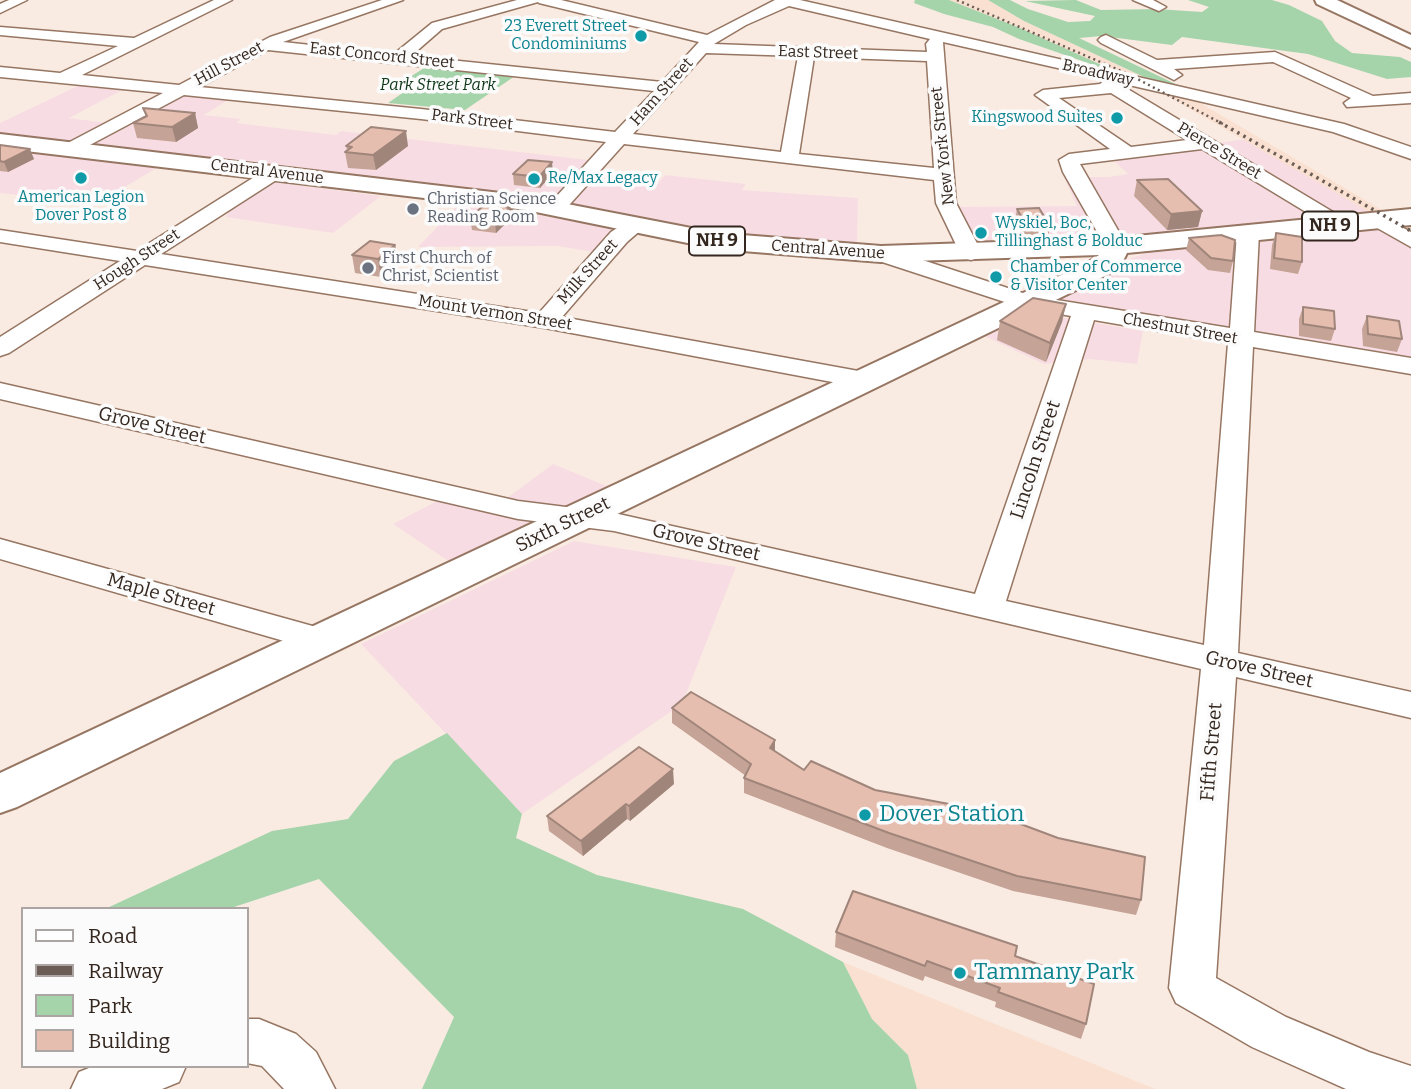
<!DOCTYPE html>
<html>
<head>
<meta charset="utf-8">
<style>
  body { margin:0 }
  #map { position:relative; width:1411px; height:1089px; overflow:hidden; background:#faebe2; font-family:Bitter,serif }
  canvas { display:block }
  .legend { position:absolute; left:21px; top:907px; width:228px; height:161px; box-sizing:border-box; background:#fbfbfb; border:2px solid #aba6a3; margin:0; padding:9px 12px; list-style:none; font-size:21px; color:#34271f }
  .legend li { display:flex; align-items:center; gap:14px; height:35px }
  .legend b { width:35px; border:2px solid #aba6a3 }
</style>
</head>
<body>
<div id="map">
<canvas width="1411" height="1089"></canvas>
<ul class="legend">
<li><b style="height:9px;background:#fff"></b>Road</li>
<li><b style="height:9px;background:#6b5d55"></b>Railway</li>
<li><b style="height:19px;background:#a5d4ab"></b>Park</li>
<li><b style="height:19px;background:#e5beaf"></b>Building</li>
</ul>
</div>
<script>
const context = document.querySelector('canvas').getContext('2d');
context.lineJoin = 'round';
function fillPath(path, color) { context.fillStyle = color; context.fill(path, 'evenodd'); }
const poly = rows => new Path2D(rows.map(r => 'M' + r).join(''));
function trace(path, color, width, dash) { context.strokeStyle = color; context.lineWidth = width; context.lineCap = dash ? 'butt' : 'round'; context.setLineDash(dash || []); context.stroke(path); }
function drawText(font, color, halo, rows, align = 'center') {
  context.font = font + ' Bitter,serif'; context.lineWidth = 7; context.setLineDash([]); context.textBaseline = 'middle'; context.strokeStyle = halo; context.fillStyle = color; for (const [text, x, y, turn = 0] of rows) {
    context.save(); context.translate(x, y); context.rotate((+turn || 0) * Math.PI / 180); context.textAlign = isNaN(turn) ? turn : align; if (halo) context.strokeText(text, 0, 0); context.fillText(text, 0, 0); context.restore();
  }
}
fillPath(poly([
  [82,84,126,88,69,118,107,123,164,93,236,95,204,115,241,119,236,123,336,135,341,131,588,160,602,178,657,185,665,175,746,184,742,190,858,198,857,244,738,237,469,188,0,135,0,123],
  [1246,139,1372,212,1075,240,954,245,937,207,1077,206,1064,177,1109,177,1128,174,1111,158],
  [0,146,160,166,96,204,0,193],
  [272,182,381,196,333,233,226,217,230,209],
  [458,205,538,215,637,233,618,256,557,246,418,247],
  [1397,227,1411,236,1411,357,1062,303,1056,299,1132,258,1149,252],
  [1026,315,1049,315,1143,331,1137,364,1090,359,1044,364,982,335],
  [553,464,614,489,453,564,393,524,460,489,507,498],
  [574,541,736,567,682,704,522,814,361,644]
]), '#f7dde3');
fillPath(poly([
  [949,0,988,0,1024,21,1144,77,1117,71],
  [1164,94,1197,101,1411,227,1411,236],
  [843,962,1133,1080,1156,1089,917,1089,908,1055,872,1019]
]), '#fae0d0');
fillPath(poly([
  [915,0,949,0,1020,28,1128,77,1019,39,993,27,944,14,914,3],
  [988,0,1010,0,1028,9,1068,22,1090,21,1095,16,1025,1,1076,0,1101,10,1157,9,1202,12,1209,7,1188,0,1272,0,1289,5,1322,21,1335,41,1352,53,1400,57,1411,62,1411,77,1387,79,1308,54,1182,37,1172,45,1102,36,1079,38,1184,88,1144,77,1024,21],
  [432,63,518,74,465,110,388,103,414,85,402,82],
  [447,733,522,814,516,838,597,875,743,909,843,962,872,1019,908,1055,917,1089,422,1089,454,1017,319,879,228,909,105,909,272,831,348,819,394,761]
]), '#a5d4ab');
const minor = poly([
  [9,0,27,0,0,13,0,4,9,0],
  [214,0,232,0,82,75,179,85,270,37,382,0,403,0,283,42,394,54,432,23,517,0,561,0,707,35,775,0,800,0,1344,124,1411,147,1411,159,1333,132,1116,82,1348,221,1352,225,1348,229,1341,231,1334,229,1202,149,1080,164,1127,246,1124,251,1108,251,1063,172,1059,160,1069,154,1110,149,1035,95,1043,90,1100,84,1106,79,943,42,956,203,982,253,979,258,971,260,963,258,960,253,936,203,934,180,624,144,562,213,555,215,548,213,545,209,606,142,421,119,184,95,71,155,64,153,62,149,64,145,163,93,0,77,0,67,60,73,118,46,0,35,0,27,134,38,214,0],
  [538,2,539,3,699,42,662,82,411,56,442,29,538,2],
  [789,6,930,39,926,44,927,52,714,44,746,25,789,6],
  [268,50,654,91,615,132,421,109,200,87,268,50],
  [706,53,798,56,781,152,633,134,706,53],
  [814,57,927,61,934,168,799,154,814,57],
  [1111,93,1187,140,1131,147,1059,98,1111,93],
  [1133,0,1153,0,1166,7,1159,11,1133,0],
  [1106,35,1157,60,1275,52,1373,96,1411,93,1411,103,1347,107,1344,103,1351,98,1273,62,1174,69,1182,75,1174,80,1101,43,1098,40,1101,37,1106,35],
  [274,167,284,173,281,177,161,254,539,313,611,232,628,221,635,219,642,221,646,225,642,229,627,242,562,317,864,372,873,374,877,380,873,386,864,388,545,328,145,265,9,353,0,356,0,337,120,261,0,242,0,230,137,251,267,169,274,167],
  [1379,215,1411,232,1411,247,1372,225,1369,221,1372,217,1379,215],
  [1248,227,1256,228,1259,233,1254,332,1411,358,1411,374,1253,347,1238,653,1411,692,1411,718,1236,677,1216,978,1286,1017,1369,1052,1411,1066,1411,1089,1346,1089,1252,1047,1176,1003,1169,988,1201,669,614,531,518,519,0,399,0,383,518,501,614,513,975,594,1071,316,1020,307,873,259,870,254,873,249,889,249,1032,296,1230,328,1237,233,1240,228,1248,227],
  [1094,320,1228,343,1204,645,1006,601,1094,320],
  [0,539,334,632,339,640,334,648,322,652,0,559,0,539],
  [247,1019,259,1019,296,1034,316,1052,335,1089,284,1089,262,1066,247,1063,247,1019],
  [94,1066,186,1066,179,1082,162,1089,71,1089,79,1072,94,1066]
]);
const major = poly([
  [1315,0,1337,0,1411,35,1411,48,1317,4,1315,0],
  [0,134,526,196,717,233,881,246,1116,238,1411,209,1411,225,1127,253,1121,265,1109,274,17,807,0,813,0,773,1089,262,1099,255,881,262,717,249,526,210,0,148,0,134]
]);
trace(minor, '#967662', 3);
trace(major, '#967662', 4);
fillPath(minor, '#fff');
fillPath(major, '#fff');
trace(poly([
  [957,0,1128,74,1223,124]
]), '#6b5d55', 2.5, [2, 3.5]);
trace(poly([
  [1219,122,1411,231]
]), '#6b5d55', 3.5, [2.5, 4.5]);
fillPath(poly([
  [143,108,195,113,198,128,176,142,137,138,133,123,146,117],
  [0,145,34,159,8,172,0,171],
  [346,146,408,146,376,170,348,168,345,152,347,150],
  [553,173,540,188,514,185,513,174],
  [1137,180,1202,211,1198,227,1167,230,1134,196],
  [1017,209,1050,226,1048,238,1025,238,1015,220],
  [470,218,511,218,496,233,472,230],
  [1276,233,1302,262,1298,274,1270,269,1272,245],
  [1189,238,1233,261,1230,273,1208,270,1186,250],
  [395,245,398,262,381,277,355,273,352,255],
  [1066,304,1062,322,1046,362,997,340,1000,321],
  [1303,307,1335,329,1331,341,1299,336,1299,319],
  [1367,316,1402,339,1397,352,1363,346,1362,329],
  [672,708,775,740,775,751,804,770,875,790,1141,900,1136,915,1013,891,887,848,744,793,744,778,746,776,672,723],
  [674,784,630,821,627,819,583,856,549,831,547,816],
  [836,932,1015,956,1086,1024,1081,1039,995,1007,996,1002,925,976,923,981,835,947]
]), '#c5a396');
fillPath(poly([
  [195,113,198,128,176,142,172,127],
  [406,131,408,146,376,170,373,155],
  [30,149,34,159,8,172,4,162],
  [552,162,553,173,540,188,539,177],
  [510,207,511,218,496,233,495,221],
  [1202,211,1198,227,1167,230,1171,214],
  [395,245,398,262,381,277,378,259],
  [1066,304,1062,322,1046,362,1050,343],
  [775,740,775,755,770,748],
  [673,769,674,784,630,821,629,806],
  [626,804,627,819,583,856,581,841]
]), '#a0857a');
const building = poly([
  [143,108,195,113,172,127,133,123,147,116,143,108],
  [371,127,406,131,373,155,345,152,352,147,346,146,371,127],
  [0,145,30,149,4,162,0,161,0,145],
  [528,160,552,162,539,177,513,174,528,160],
  [1168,179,1202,211,1171,214,1137,180,1168,179],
  [485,204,510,207,495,221,470,218,485,204],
  [1039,208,1050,226,1027,227,1017,209,1039,208],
  [1276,233,1302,237,1302,262,1274,258,1276,233],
  [1221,235,1235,240,1233,261,1211,258,1189,238,1221,235],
  [370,241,395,245,378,259,352,255,370,241],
  [1033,298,1066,304,1050,343,1000,321,1033,298],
  [1303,307,1334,311,1335,329,1303,324,1303,307],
  [1367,316,1399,321,1402,339,1368,334,1367,316],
  [691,692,775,740,770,748,804,770,811,761,875,790,986,811,1058,838,1145,857,1141,900,1017,876,889,833,744,778,751,764,672,708,691,692],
  [639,747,673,769,629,806,626,804,581,841,547,816,639,747],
  [853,891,1017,946,1015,956,1094,984,1086,1024,998,992,1000,988,927,961,925,966,836,932,853,891]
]);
fillPath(building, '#e5beaf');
trace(building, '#a0857a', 2);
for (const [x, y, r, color] of [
  [641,36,7,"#0f9aa8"],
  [1117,118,7,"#0f9aa8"],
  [81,178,7,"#0f9aa8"],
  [534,179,7,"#0f9aa8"],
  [413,209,7,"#6b7280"],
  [981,233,7,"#0f9aa8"],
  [368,268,7,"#6b7280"],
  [996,277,7,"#0f9aa8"],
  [865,815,7,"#0f9aa8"],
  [960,973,7,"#0f9aa8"]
]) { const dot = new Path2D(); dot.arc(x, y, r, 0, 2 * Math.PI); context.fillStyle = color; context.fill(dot); trace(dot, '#fbfbfb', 2.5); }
drawText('16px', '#0d838f', '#fbfbfb', [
  ["23 Everett Street",627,27,"right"],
  ["Condominiums",627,45,"right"],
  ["Kingswood Suites",1103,118,"right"],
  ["Re/Max Legacy",548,179],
  ["American Legion",81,198,"center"],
  ["Dover Post 8",81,216,"center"],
  ["Wyskiel, Boc,",995,224],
  ["Tillinghast & Bolduc",995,242],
  ["Chamber of Commerce",1010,268],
  ["& Visitor Center",1010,286]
], 'left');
drawText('16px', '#34271f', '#fbfbfb', [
  ["East Street",818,53,2],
  ["East Concord Street",382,56,6],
  ["Hill Street",229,64,-28],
  ["Broadway",1098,73,13],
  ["Ham Street",662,92,-48],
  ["Park Street",472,120,7],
  ["New York Street",943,146,-96],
  ["Pierce Street",1219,151,31],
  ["Central Avenue",267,172,7],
  ["Central Avenue",828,250,4],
  ["Hough Street",137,260,-33],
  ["Milk Street",588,272,-48],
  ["Mount Vernon Street",495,313,9],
  ["Chestnut Street",1180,329,10]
]);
drawText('italic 16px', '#0c3617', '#fbfbfb', [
  ["Park Street Park",438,86]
]);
drawText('16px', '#5b616d', '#fbfbfb', [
  ["Christian Science",427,200],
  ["Reading Room",427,218],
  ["First Church of",382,259],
  ["Christ, Scientist",382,277]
], 'left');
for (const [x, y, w] of [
  [1330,226,56],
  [717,241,56]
]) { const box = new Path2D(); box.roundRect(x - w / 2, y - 14.5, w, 29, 5); context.fillStyle = '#fbfbfb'; context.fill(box); trace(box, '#34271f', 2); }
drawText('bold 18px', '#34271f', null, [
  ["NH 9",1330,226],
  ["NH 9",717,241]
]);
drawText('19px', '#34271f', '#fbfbfb', [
  ["Grove Street",152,426,13],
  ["Lincoln Street",1036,460,-72],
  ["Sixth Street",563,525,-26],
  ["Grove Street",706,543,13],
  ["Maple Street",161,595,16],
  ["Grove Street",1259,670,13],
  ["Fifth Street",1212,752,-85]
]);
drawText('23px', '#0d838f', '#fbfbfb', [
  ["Dover Station",879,815],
  ["Tammany Park",974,973]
], 'left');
</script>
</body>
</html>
